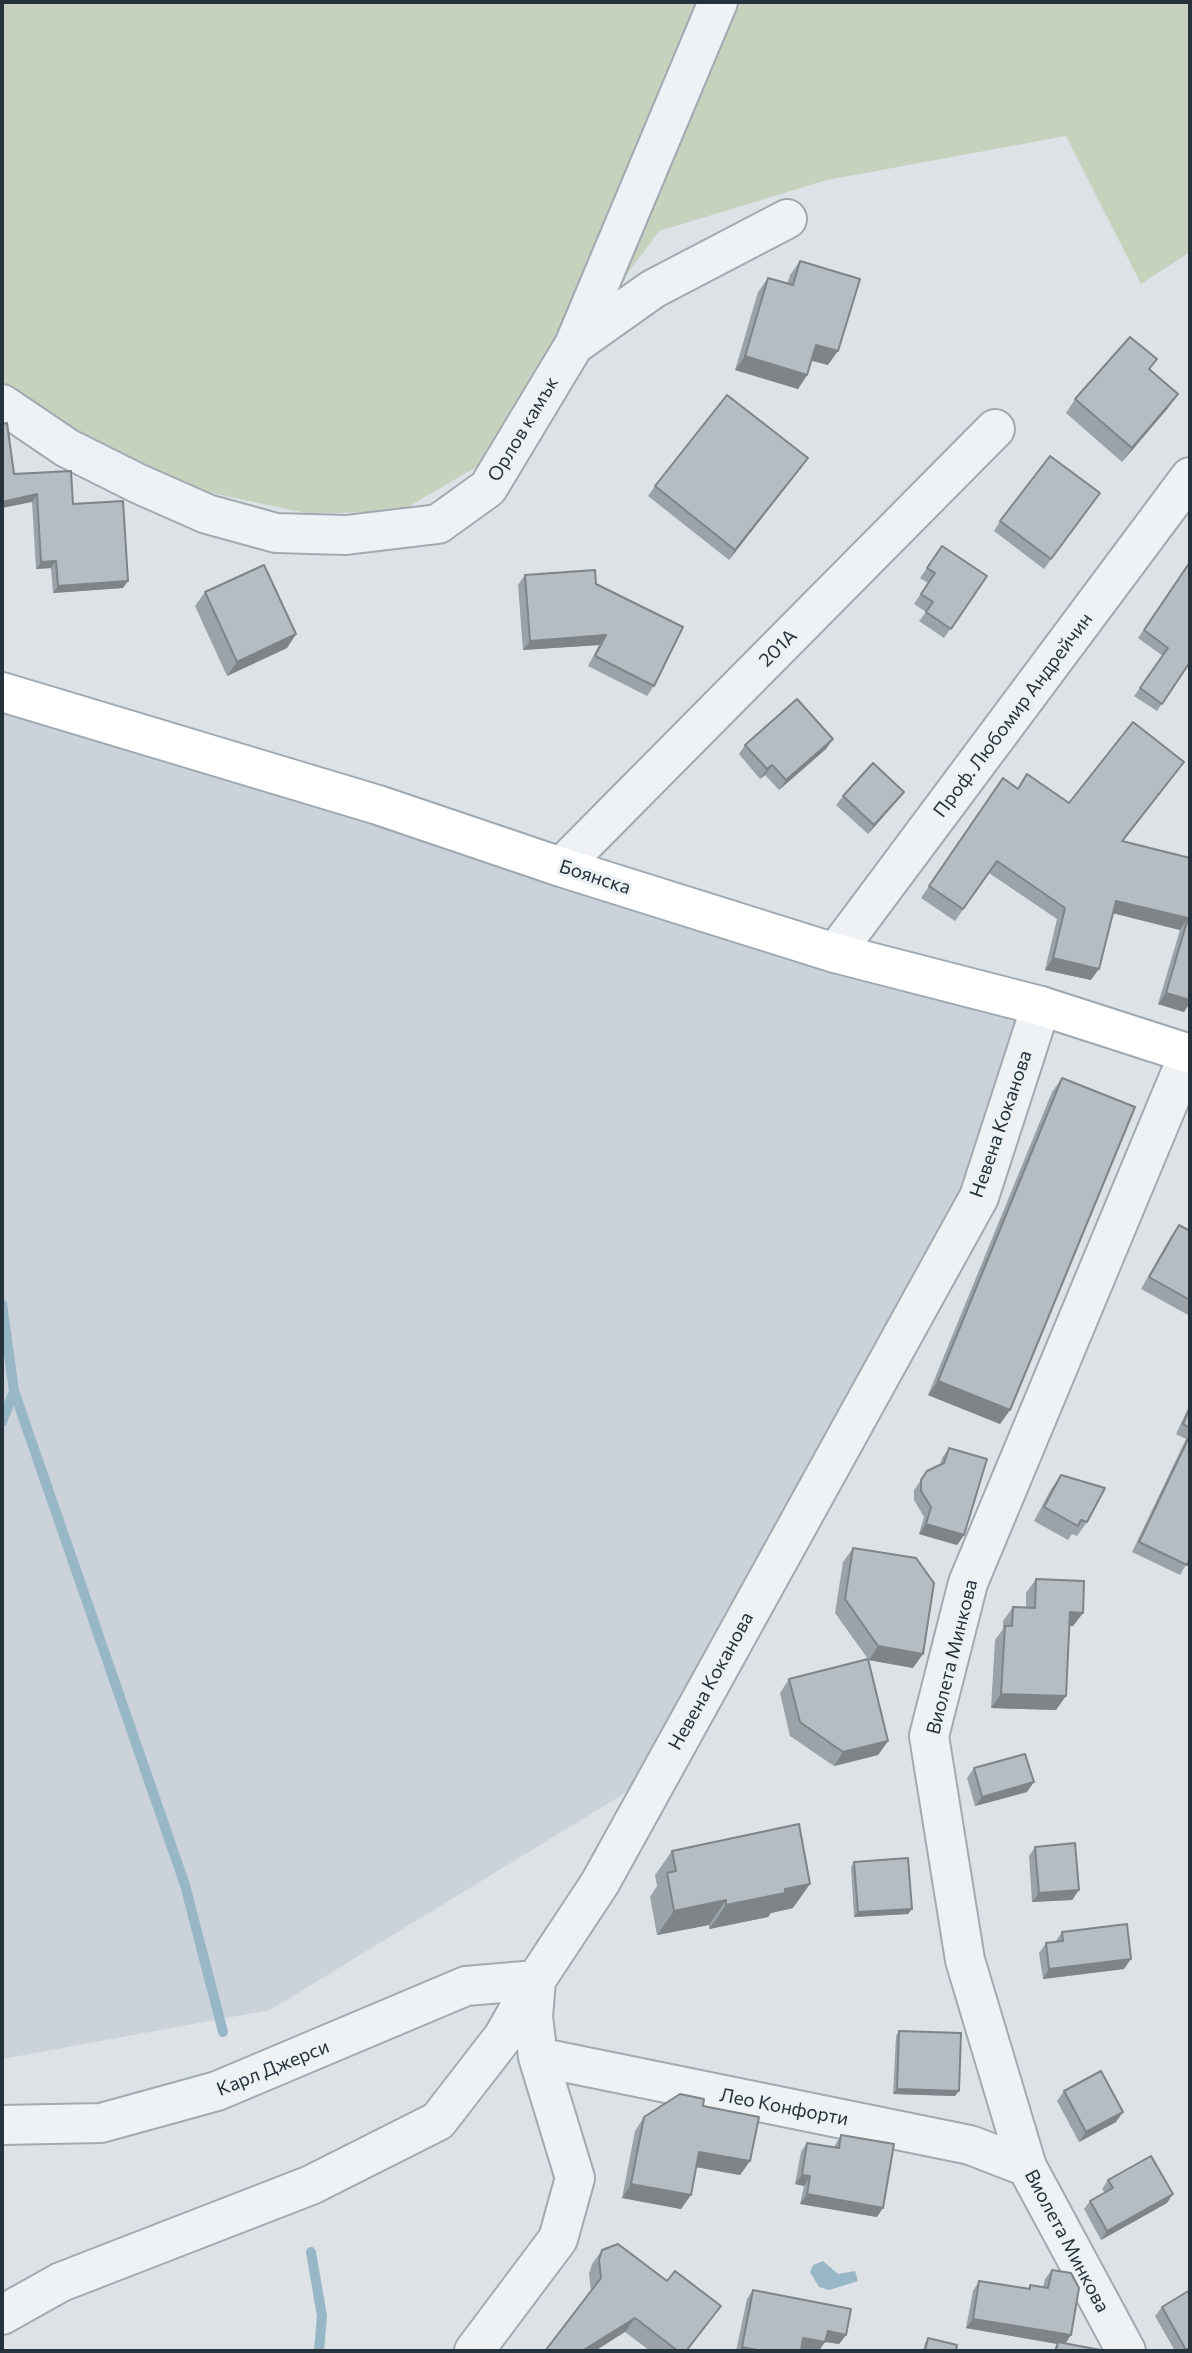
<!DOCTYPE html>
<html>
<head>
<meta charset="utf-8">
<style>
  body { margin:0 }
  #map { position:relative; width:1192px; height:2353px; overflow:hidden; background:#dde2e7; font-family:Commissioner,sans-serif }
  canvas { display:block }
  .frame { position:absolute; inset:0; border:4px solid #26333d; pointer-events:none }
</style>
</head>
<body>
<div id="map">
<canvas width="1192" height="2353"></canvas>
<div class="frame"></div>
</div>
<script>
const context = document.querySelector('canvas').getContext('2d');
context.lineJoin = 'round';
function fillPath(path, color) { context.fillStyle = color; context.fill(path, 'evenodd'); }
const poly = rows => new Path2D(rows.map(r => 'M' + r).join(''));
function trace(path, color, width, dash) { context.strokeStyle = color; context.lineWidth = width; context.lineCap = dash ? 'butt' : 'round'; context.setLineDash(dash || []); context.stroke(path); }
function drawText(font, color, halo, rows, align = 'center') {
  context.font = font + ' Commissioner,sans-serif'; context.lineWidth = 6; context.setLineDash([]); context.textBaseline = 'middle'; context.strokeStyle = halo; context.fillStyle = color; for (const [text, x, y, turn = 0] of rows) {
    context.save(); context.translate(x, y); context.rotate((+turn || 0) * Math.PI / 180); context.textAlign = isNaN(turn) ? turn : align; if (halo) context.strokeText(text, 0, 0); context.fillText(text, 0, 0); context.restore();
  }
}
fillPath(poly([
  [2,692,1041,1006,979,1197,658,1773,270,2010,2,2059]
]), '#cbd2d9');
fillPath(poly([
  [2,2,1190,2,1190,252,1141,284,1066,136,827,180,659,231,490,459,401,511,311,514,202,491,62,426,2,383]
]), '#c6d1be');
fillPath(poly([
  [823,2261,838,2274,855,2271,858,2281,829,2290,819,2287,810,2272,813,2265]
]), '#97b7c7');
trace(poly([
  [2,1304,14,1391,185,1885,223,2032],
  [2,1422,14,1391],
  [311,2252,322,2316,319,2351]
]), '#97b7c7', 10);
const minor = poly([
  [574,345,718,2],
  [2,404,67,448,139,484,207,514,276,533,346,535,438,524,488,488,574,345,653,289,787,219],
  [561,867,995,429],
  [835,953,1190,477],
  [538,2057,970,2145,1027,2167],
  [2,2125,101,2123,217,2091,466,1986,536,1980],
  [2,2315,61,2282,311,2185,438,2121,503,2037,533,1984],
  [474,2351,558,2239,575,2178,538,2057,533,2017,536,1980,600,1883,979,1197,1041,1006],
  [1126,2351,1027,2167,965,1960,929,1736,968,1583,1189,1053]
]);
const major = poly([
  [2,692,378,805,561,867,835,953,1041,1006,1190,1054]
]);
trace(minor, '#a2aab1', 42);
trace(major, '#9ca9b2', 42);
trace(minor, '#eff2f5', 38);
trace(major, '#fff', 38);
fillPath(poly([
  [800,261,828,365,812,361,807,375,798,389,735,370,758,292,768,278,787,284,790,275],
  [1157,359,1150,369,1168,408,1122,462,1066,413,1075,399],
  [808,458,729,560,648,496,655,486],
  [14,474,73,504,123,588,53,593,51,568,36,569,32,502],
  [1100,493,1044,569,994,531,1000,521],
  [942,546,987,576,944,638,919,621,926,612,914,604,928,583,920,578],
  [1190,562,1190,662,1157,711,1134,696,1163,656,1138,638],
  [525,575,596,584,654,686,647,696,588,666,599,645,523,650,518,585],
  [205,592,296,634,287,648,227,676,195,606],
  [833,739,826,749,779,790,765,775,760,779,739,754,745,745],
  [1176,773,1122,841,1190,858,1184,1012,1158,1004,1180,930,1113,913,1091,980,1045,970,1057,919,989,873,955,921,921,898,1003,778,1018,788,1069,803],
  [843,796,897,801,868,834,836,805],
  [1062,1078,1010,1410,1000,1424,928,1395,1052,1092],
  [1179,1225,1190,1231,1190,1316,1141,1289,1171,1236],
  [1190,1404,1190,1558,1180,1575,1132,1552,1186,1439,1176,1434],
  [949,1448,964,1535,957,1545,919,1534,924,1517,914,1500,914,1490,927,1471,940,1465,942,1458],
  [1061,1475,1087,1522,1077,1536,1072,1534,1068,1540,1034,1521,1051,1489],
  [853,1548,913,1668,868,1660,888,1741,878,1755,834,1766,790,1736,780,1693,789,1679,868,1659,835,1613,843,1562],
  [1036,1579,1083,1613,1073,1626,1069,1626,1056,1710,991,1708,995,1640,1003,1629,1003,1621,1013,1607,1026,1608,1026,1593],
  [974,1768,1027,1792,975,1806,967,1778],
  [1035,1847,1079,1890,1072,1900,1032,1902,1029,1856],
  [672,1851,793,1908,771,1913,768,1917,709,1929,709,1925,657,1935,650,1897,657,1886,655,1875],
  [854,1862,912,1909,908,1914,854,1917,851,1867],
  [1062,1932,1124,1969,1043,1979,1039,1953,1046,1943,1055,1942],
  [899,2031,955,2096,893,2094,896,2036],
  [1064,2091,1116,2122,1079,2142,1057,2101],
  [644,2117,750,2161,740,2175,696,2167,691,2195,681,2209,622,2198,635,2131],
  [841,2135,877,2217,800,2204,804,2186,795,2184,801,2152,807,2143,834,2147],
  [1108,2180,1167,2203,1101,2240,1084,2209,1090,2201,1105,2193,1102,2189],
  [602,2250,721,2306,687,2351,650,2351,625,2332,591,2291,589,2274,592,2264],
  [1052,2270,1071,2335,1065,2344,1106,2351,1054,2351,1055,2347,1057,2344,966,2328,973,2291,979,2281,1028,2289,1030,2285,1043,2287,1045,2279],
  [753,2290,846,2335,839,2344,825,2342,801,2349,801,2351,736,2351,747,2299],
  [1162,2307,1190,2351,1175,2351,1155,2316],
  [928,2338,956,2351,923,2351,925,2343]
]), '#9ba3a8');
fillPath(poly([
  [816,345,838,351,828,365,806,359],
  [745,356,807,375,798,389,735,370],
  [1178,394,1168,408,1122,462,1132,448],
  [808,458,801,468,729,560,735,550],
  [37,494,32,502,2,508,2,502],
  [56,561,51,568,36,569,41,562],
  [128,581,123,588,53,593,58,586],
  [296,634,287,648,227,676,237,662],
  [606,635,599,645,523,650,530,641],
  [833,739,826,749,779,790,786,780],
  [1184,762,1176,773,1114,853,1122,841],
  [772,765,765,775,760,779,767,769],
  [904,792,897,801,868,834,874,825],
  [1116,901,1188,918,1180,930,1108,912],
  [1053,958,1099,969,1091,980,1045,970],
  [1166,993,1190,1000,1190,1003,1184,1012,1158,1004],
  [938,1381,1010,1410,1000,1424,928,1395],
  [926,1524,964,1535,957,1545,919,1534],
  [1070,1612,1083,1613,1073,1626,1060,1626],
  [878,1646,923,1654,913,1668,869,1660],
  [1001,1694,1066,1696,1056,1710,991,1708],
  [888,1741,878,1755,834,1766,843,1752],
  [1034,1782,1027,1792,975,1806,982,1797],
  [810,1884,793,1908,771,1913,768,1917,709,1929,726,1905,785,1889],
  [1079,1890,1072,1900,1032,1902,1039,1893],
  [726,1900,709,1925,657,1935,674,1911],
  [912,1909,908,1914,854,1917,858,1912],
  [1131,1959,1124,1969,1043,1979,1049,1969],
  [897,2089,959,2091,955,2096,893,2094],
  [1123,2112,1116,2122,1079,2142,1086,2132],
  [699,2152,750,2161,740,2175,690,2166],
  [802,2175,810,2176,804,2186,795,2184],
  [631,2184,691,2195,681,2209,622,2198],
  [807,2194,883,2208,877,2217,800,2204],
  [1173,2194,1167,2203,1101,2240,1107,2231],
  [635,2318,625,2332,595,2351,582,2351],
  [973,2319,1071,2335,1064,2345,966,2328],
  [828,2331,846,2335,839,2344,821,2341],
  [803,2338,825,2342,819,2351,796,2348],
  [742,2347,762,2351,739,2351]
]), '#7e8488');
const building = poly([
  [800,261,860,279,838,351,816,345,807,375,745,356,768,278,793,285,800,261],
  [1130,337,1157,359,1149,369,1178,394,1132,448,1075,399,1130,337],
  [727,395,808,458,735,550,655,486,727,395],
  [7,423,14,474,71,471,73,504,123,501,128,581,58,586,56,561,41,562,37,494,2,502,2,424,7,423],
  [1050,456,1100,493,1051,559,1000,521,1050,456],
  [942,546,987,576,951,629,926,612,933,602,921,594,935,573,927,568,942,546],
  [1190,562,1190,662,1162,704,1140,688,1168,648,1144,630,1190,562],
  [264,565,296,634,237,662,205,592,264,565],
  [595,570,596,584,683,627,654,686,595,656,606,635,530,641,525,575,595,570],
  [797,699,833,739,786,780,772,765,767,769,745,745,797,699],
  [1133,722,1184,762,1122,841,1190,858,1190,1000,1166,993,1188,918,1116,901,1099,969,1053,958,1065,908,997,861,963,909,929,886,1003,778,1018,789,1027,774,1069,803,1133,722],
  [873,763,904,792,874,825,843,796,873,763],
  [1062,1078,1135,1107,1010,1410,938,1381,1062,1078],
  [1179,1225,1190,1231,1190,1300,1149,1277,1179,1225],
  [1190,1408,1190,1428,1183,1424,1190,1408],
  [1190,1435,1190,1558,1187,1565,1139,1542,1190,1435],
  [949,1448,987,1459,964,1535,926,1524,931,1507,921,1491,921,1480,927,1471,944,1463,949,1448],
  [1061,1475,1105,1488,1087,1522,1081,1520,1078,1526,1044,1507,1061,1475],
  [853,1548,916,1558,934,1583,923,1654,878,1646,845,1599,853,1548],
  [1036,1579,1084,1581,1083,1613,1070,1612,1066,1696,1001,1694,1005,1626,1012,1626,1013,1607,1035,1608,1036,1579],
  [868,1659,888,1741,843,1752,800,1722,789,1679,868,1659],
  [1025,1754,1034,1782,982,1797,974,1768,1025,1754],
  [799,1824,810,1884,785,1889,785,1893,726,1905,726,1900,674,1911,667,1873,676,1871,672,1851,799,1824],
  [1075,1843,1079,1890,1039,1893,1035,1847,1075,1843],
  [908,1858,912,1909,858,1912,854,1862,908,1858],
  [1127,1924,1131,1959,1049,1969,1046,1943,1063,1941,1062,1932,1127,1924],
  [899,2031,961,2033,959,2091,897,2089,899,2031],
  [1101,2071,1123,2112,1086,2132,1064,2091,1101,2071],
  [680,2094,704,2099,703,2106,759,2117,750,2161,699,2152,691,2195,631,2184,644,2117,680,2094],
  [841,2135,894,2144,883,2208,807,2194,810,2176,802,2175,807,2143,839,2148,841,2135],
  [1151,2156,1173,2194,1107,2231,1090,2201,1113,2188,1108,2180,1151,2156],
  [618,2244,667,2281,675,2271,721,2306,686,2351,678,2351,635,2318,582,2351,545,2351,601,2278,599,2260,602,2250,618,2244],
  [1052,2270,1071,2273,1079,2288,1071,2335,973,2319,979,2281,1030,2289,1030,2285,1048,2288,1052,2270],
  [753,2290,851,2309,846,2335,828,2331,825,2342,803,2338,801,2351,762,2351,742,2347,753,2290],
  [1190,2290,1190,2347,1186,2350,1162,2307,1190,2290],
  [928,2338,957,2345,956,2351,925,2351,928,2338],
  [1058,2342,1106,2351,1056,2351,1058,2342]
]);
fillPath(building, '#b4bdc3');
trace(building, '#7e8488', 2);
drawText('19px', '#26333d', '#ecf1f4', [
  ["Орлов камък",523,429,-59],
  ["201А",778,648,-45],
  ["Проф. Любомир Андрейчин",1013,715,-53],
  ["Боянска",595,877,18],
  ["Невена Коканова",1001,1124,-71],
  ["Виолета Минкова",952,1657,-76],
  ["Невена Коканова",711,1681,-61],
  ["Карл Джерси",273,2068,-22],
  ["Лео Конфорти",784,2107,11],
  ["Виолета Минкова",1067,2241,62]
]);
</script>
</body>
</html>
